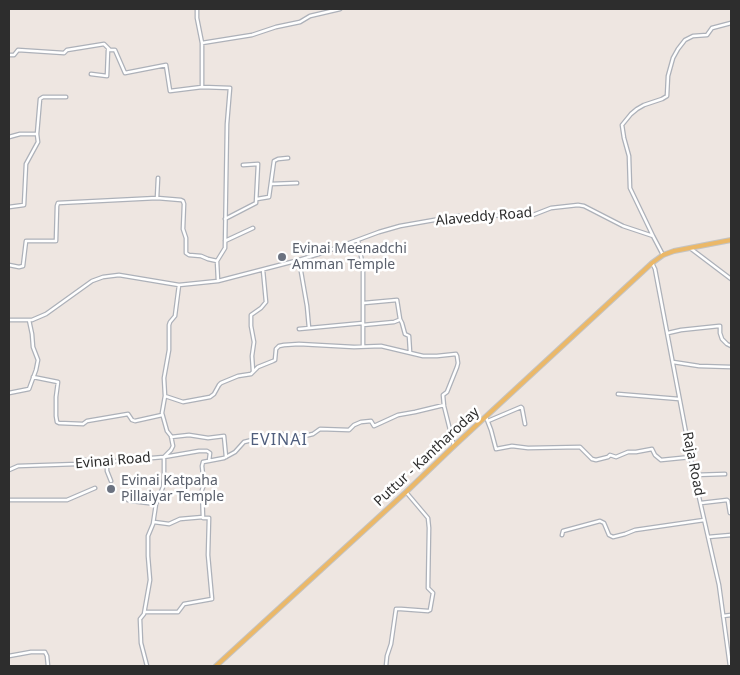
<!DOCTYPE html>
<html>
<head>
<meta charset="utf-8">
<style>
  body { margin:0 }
  #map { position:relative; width:740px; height:675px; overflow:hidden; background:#eee6e1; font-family:"Noto Sans",sans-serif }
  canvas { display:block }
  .frame { position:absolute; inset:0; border:10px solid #2d2d2d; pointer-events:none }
</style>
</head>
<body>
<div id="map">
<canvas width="740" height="675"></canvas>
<div class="frame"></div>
</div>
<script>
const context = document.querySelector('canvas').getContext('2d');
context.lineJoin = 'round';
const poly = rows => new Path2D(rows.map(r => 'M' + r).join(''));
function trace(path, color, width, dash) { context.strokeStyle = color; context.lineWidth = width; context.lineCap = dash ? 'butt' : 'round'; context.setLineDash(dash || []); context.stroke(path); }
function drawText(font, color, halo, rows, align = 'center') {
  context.font = font + ' "Noto Sans",sans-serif'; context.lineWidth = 5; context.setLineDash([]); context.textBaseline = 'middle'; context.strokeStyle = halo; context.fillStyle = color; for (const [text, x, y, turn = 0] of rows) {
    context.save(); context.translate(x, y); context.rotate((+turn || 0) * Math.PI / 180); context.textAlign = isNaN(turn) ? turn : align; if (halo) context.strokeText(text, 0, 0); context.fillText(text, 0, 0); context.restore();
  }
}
const minor = poly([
  [197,9,197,18,202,43,202,87,230,88,227,124,225,248,217,261,218,281],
  [202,43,252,35,276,27,300,22,310,16,340,9],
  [9,55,14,55,18,50,64,53,67,50,104,44,110,50,115,50,125,73,166,65,170,91,202,87],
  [91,74,107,76,108,50],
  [9,137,20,134,37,134],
  [271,184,297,183],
  [157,198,158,178],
  [257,199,269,197,274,161,278,159,288,158],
  [9,207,24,205,26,164,38,142,37,134,40,99,43,97,66,97],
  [225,219,256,203,258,164,243,165],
  [653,236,630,188,629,156,624,138,622,125,631,114,637,109,644,105,662,99,667,96,668,76,673,58,678,49,685,40,693,36,707,35,712,28,731,23],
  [358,240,363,267,363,346],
  [225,241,253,228],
  [690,248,731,279],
  [299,260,307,306,309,328],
  [652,263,655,269,694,475,719,585,730,666],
  [9,265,19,267,23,266,26,241,56,241,57,206,58,203,157,198,181,200,183,201,184,204,183,229,186,238,186,253,189,255,201,256,208,259,217,261],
  [364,303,397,300,400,319,402,323,405,334,409,336,410,352],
  [9,320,32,320,46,314,92,281,103,277,119,275,179,285,218,281,299,260,325,252,379,232,400,226,457,216,533,215,551,208,578,205,584,206,623,226,653,236,663,255],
  [363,325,394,322,399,320],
  [299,329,363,323],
  [668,333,681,330,719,326,720,326,720,333,722,339,727,344,731,346],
  [673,362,699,366,731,367],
  [253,371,252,356,254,342,251,326,251,315,261,308,266,302,263,270],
  [33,377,58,382,56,397,56,416,57,422,59,423,83,424,87,421,128,414,132,420,135,421,162,415],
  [9,393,29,389,36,370,38,360,33,347,32,334,29,320],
  [618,394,679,399],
  [165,396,183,402,210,397,214,394,219,385,221,383,238,376,251,374,258,367,273,361,275,360,276,349,279,346,284,345,299,344,354,347,381,346,423,356,437,356,456,354,457,356,458,363,457,367,447,392,443,395,444,406,454,446],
  [486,417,491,430,496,449,512,446,528,448,580,447,592,459,596,460,608,457,610,455,616,457,628,452,636,452,652,449,655,455,661,460,691,457],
  [488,421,521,407,522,408,525,424],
  [171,437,189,435,208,438,224,436,226,457],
  [107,464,107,471,111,481],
  [9,470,18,466,77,464,85,460,100,464,107,464,116,461,164,457,199,451,207,451,210,453,209,461],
  [694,475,725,474],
  [124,496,128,500,132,501,156,504],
  [9,500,67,500,95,488],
  [701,503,727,500,728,501,730,513,731,513],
  [154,522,169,524,180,519,203,517],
  [562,535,563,531,600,521,604,523,609,535,613,537,625,534,635,530,704,520],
  [708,537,731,535],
  [145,612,178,612,184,604,212,599,208,555,209,518,203,518,202,490,204,484,202,466,203,462,224,458,235,452,244,442,264,437,282,434,285,438,288,440,313,434,320,429,349,430,354,425,361,422,371,421,374,426,398,415,415,412,444,405],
  [723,616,731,615],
  [9,656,31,652,45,652,47,656,48,666],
  [147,666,141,643,140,619,144,614,150,580,148,556,148,536,153,524,156,504,163,487,164,478,164,457,171,450,173,446,171,436,167,431,162,413,165,396,164,378,169,350,169,325,170,322,175,316,179,285],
  [386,666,387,656,391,644,396,609,401,609,428,611,430,610,433,593,428,588,429,528,428,518,406,492]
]);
const major = poly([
  [216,666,406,492,454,446,652,263,663,255,674,251,731,240]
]);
trace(minor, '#adb1b9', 5);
trace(major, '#c4c4c4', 6);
trace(minor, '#fff', 2.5);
trace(major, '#ebb868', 4);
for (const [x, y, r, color] of [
  [282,257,5,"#6b7280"],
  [111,489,5,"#6b7280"]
]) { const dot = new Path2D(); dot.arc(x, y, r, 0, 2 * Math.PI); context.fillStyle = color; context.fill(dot); trace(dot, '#fff', 2); }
drawText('14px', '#2d2d2d', '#fff', [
  ["Alaveddy Road",484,217,-5],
  ["Puttur - Kantharoday",427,457,-43],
  ["Evinai Road",113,461,-5],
  ["Raja Road",693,464,79]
]);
drawText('14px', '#5b616d', '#fff', [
  ["Evinai Meenadchi",292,249],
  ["Amman Temple",292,265],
  ["Evinai Katpaha",121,481],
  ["Pillaiyar Temple",121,497]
], 'left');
context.letterSpacing = '1px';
drawText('16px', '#4f5e7d', '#fff', [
  ["EVINAI",279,440]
]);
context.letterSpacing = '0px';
</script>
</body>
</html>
